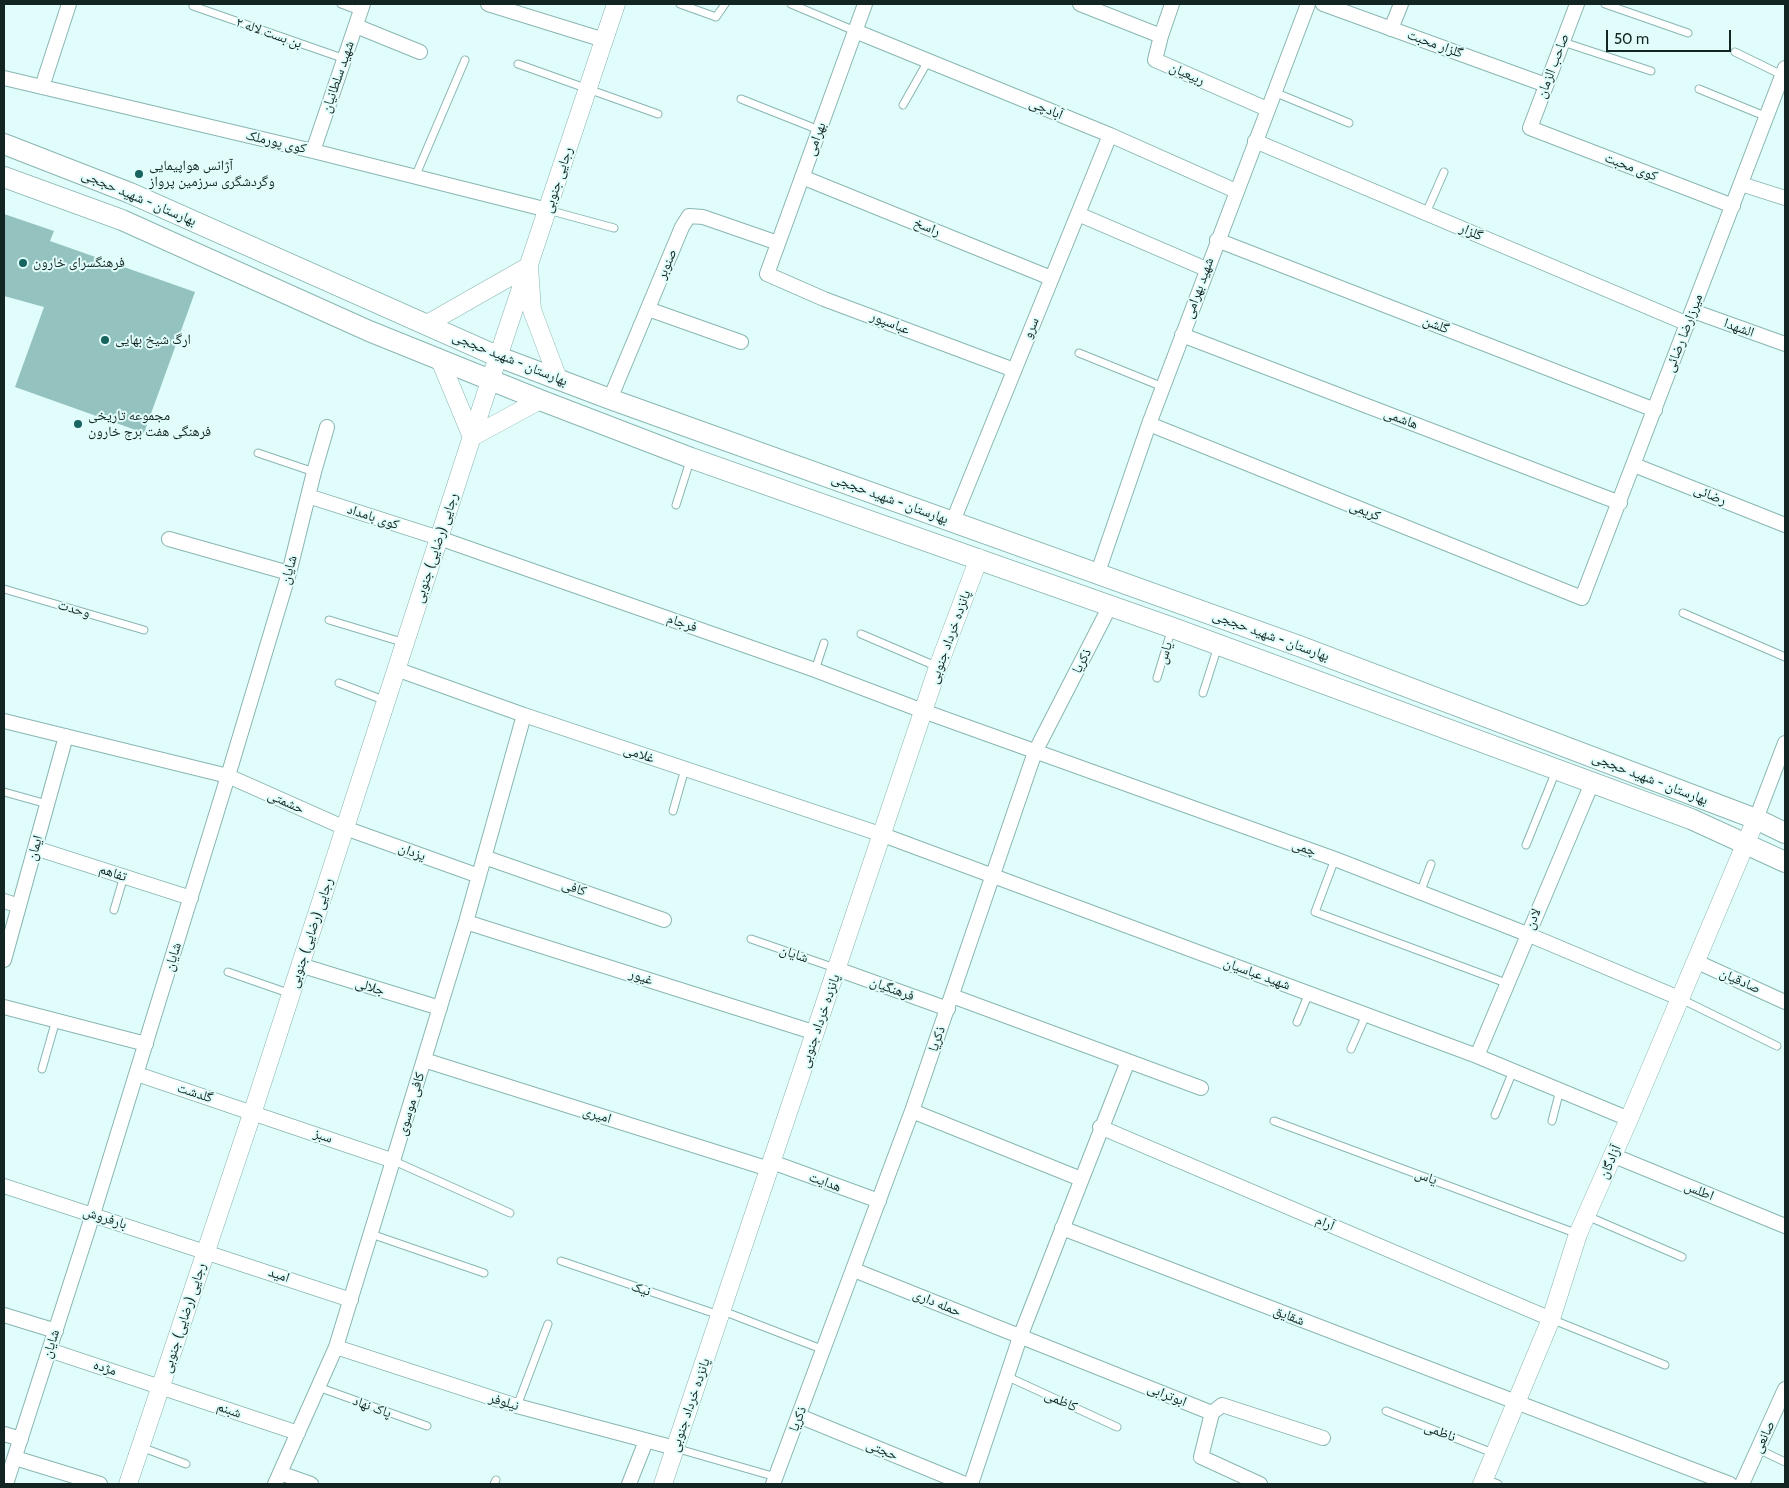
<!DOCTYPE html>
<html>
<head>
<meta charset="utf-8">
<style>
  body { margin:0 }
  #map { position:relative; width:1789px; height:1488px; overflow:hidden; background:#e1fdfb; font-family:Cabin,sans-serif }
  canvas { display:block }
  .frame { position:absolute; inset:0; border:5px solid #122523; pointer-events:none }
  .scale { position:absolute; left:1606px; top:30px; width:125px; height:22px; box-sizing:border-box; border:2px solid #122523; border-top:0; padding-left:6px; font-size:15px; line-height:18px; white-space:nowrap; color:#122523; -webkit-text-stroke:4px #e1fdfb; paint-order:stroke }
</style>
</head>
<body>
<div id="map">
<canvas width="1789" height="1488"></canvas>
<div class="frame"></div>
<div class="scale">50 m</div>
</div>
<script>
const context = document.querySelector('canvas').getContext('2d');
context.lineJoin = 'round';
function fillPath(path, color) { context.fillStyle = color; context.fill(path, 'evenodd'); }
const poly = rows => new Path2D(rows.map(r => 'M' + r).join(''));
function trace(path, color, width, dash) { context.strokeStyle = color; context.lineWidth = width; context.lineCap = dash ? 'butt' : 'round'; context.setLineDash(dash || []); context.stroke(path); }
function drawText(font, color, halo, rows, align = 'center') {
  context.font = font + ' Cabin,"Noto Naskh Arabic",sans-serif'; context.lineWidth = 4; context.setLineDash([]); context.textBaseline = 'middle'; context.strokeStyle = halo; context.fillStyle = color; for (const [text, x, y, turn = 0] of rows) {
    context.save(); context.translate(x, y); context.rotate((+turn || 0) * Math.PI / 180); context.textAlign = isNaN(turn) ? turn : align; if (halo) context.strokeText(text, 0, 0); context.fillText(text, 0, 0); context.restore();
  }
}
fillPath(poly([
  [4,214,54,231,50,241,195,292,144,433,15,387,44,307,4,296]
]), '#94c2be');
const service = poly([
  [341,4,360,11],
  [680,4,716,17,725,4],
  [791,4,855,31],
  [1605,4,1688,33],
  [193,6,345,59],
  [1563,42,1651,71],
  [1735,52,1782,75],
  [518,64,658,114],
  [1699,89,1767,117],
  [1274,92,1349,123],
  [741,99,819,130],
  [903,105,928,61],
  [415,177,465,60],
  [548,210,614,228],
  [1426,213,1444,172],
  [1079,353,1163,387],
  [258,453,314,472],
  [676,505,690,461],
  [4,589,144,630],
  [1683,613,1785,657],
  [329,620,405,643],
  [861,634,938,667],
  [815,670,824,643],
  [1157,678,1172,628],
  [339,683,386,701],
  [1203,693,1218,646],
  [4,792,47,804],
  [673,811,685,769],
  [1526,845,1556,771],
  [1335,859,1315,912,1506,983],
  [1420,893,1431,864],
  [114,910,124,876],
  [751,939,835,968],
  [228,972,291,994],
  [1681,999,1777,1046],
  [1297,1022,1309,993],
  [1351,1049,1366,1015],
  [42,1069,56,1020],
  [1495,1115,1513,1071],
  [1274,1121,1578,1234],
  [1552,1121,1560,1090],
  [394,1161,510,1213],
  [1587,1216,1682,1257],
  [371,1234,484,1273],
  [561,1261,719,1315],
  [723,1311,824,1350],
  [1551,1319,1665,1365],
  [1006,1376,1117,1427],
  [318,1387,427,1426],
  [517,1406,548,1324],
  [1386,1411,1493,1453],
  [141,1447,186,1464],
  [675,1448,776,1477],
  [1758,1449,1785,1462],
  [1485,1479,1498,1484],
  [494,1484,496,1480]
]);
const minor = poly([
  [488,4,604,40],
  [865,4,767,274,824,299,1014,370],
  [1080,4,1161,36,1155,60,1267,109],
  [1323,4,1546,85],
  [1577,4,1530,128,1733,206],
  [356,26,420,52],
  [1391,29,1401,4],
  [855,31,1110,135,1236,191],
  [1161,36,1172,4],
  [4,78,313,151,548,210],
  [42,87,69,4],
  [1255,141,1688,324],
  [313,151,363,4],
  [802,177,1051,278],
  [1741,184,1785,198],
  [1078,214,1206,269],
  [1217,240,1655,410],
  [648,309,741,342],
  [1693,311,1785,344],
  [1182,335,1620,503],
  [610,399,682,227,689,216,703,217,778,243],
  [1149,424,1582,598,1785,68],
  [1634,465,1785,525],
  [308,496,439,538,815,670,923,711,1335,859,1527,934,1679,998],
  [953,521,1110,135],
  [169,539,289,573],
  [1097,575,1149,424,1308,4],
  [396,669,524,715,883,835,1477,1056,1629,1119],
  [4,721,228,776,345,828,479,876],
  [1756,819,1785,743],
  [35,848,191,898],
  [484,857,664,920],
  [4,901,19,906],
  [466,922,816,1033],
  [4,960,66,736],
  [1695,961,1785,1002],
  [300,965,440,1008],
  [837,969,948,1009],
  [952,996,1201,1088],
  [4,1007,146,1044],
  [1477,1056,1592,783],
  [424,1060,769,1169],
  [137,1074,394,1161],
  [912,1111,1081,1179],
  [1100,1127,1551,1319],
  [1612,1155,1785,1226],
  [772,1162,879,1201],
  [4,1186,351,1300],
  [1062,1228,1730,1484],
  [854,1270,1212,1413,1201,1457,1260,1484],
  [4,1315,56,1331],
  [336,1347,517,1406,675,1448],
  [49,1350,298,1433],
  [1212,1413,1222,1405,1323,1438],
  [799,1416,965,1484],
  [4,1434,21,1439],
  [15,1458,100,1484],
  [280,1473,311,1484],
  [6,1484,93,1214,228,776,289,573,314,472,327,427],
  [275,1484,336,1347,466,922,524,715],
  [629,1484,646,1441],
  [773,1484,912,1111,1035,752,1110,606],
  [971,1484,1020,1337,1128,1061],
  [1742,1484,1785,1389]
]);
const tertiary = poly([
  [427,324,529,266,532,310,558,379],
  [440,360,472,437,540,400],
  [128,1484,253,1111,490,381,616,4],
  [663,1484,938,667,979,558],
  [1482,1484,1551,1319,1578,1234,1629,1119,1756,819]
]);
const secondary = poly([
  [4,144,130,193,499,357,610,399,1299,646,1756,819,1785,833],
  [4,177,122,220,369,331,540,400,691,458,1173,628,1691,819,1785,862]
]);
trace(service, '#88b6b2', 9);
trace(minor, '#88b6b2', 16);
trace(tertiary, '#88b6b2', 19);
trace(secondary, '#88b6b2', 22);
trace(service, '#fff', 7);
trace(minor, '#fff', 14);
trace(tertiary, '#fff', 18);
trace(secondary, '#fff', 20);
for (const [x, y, r, color] of [
  [139,174,5,"#16635f"],
  [23,263,5,"#16635f"],
  [105,340,5,"#16635f"],
  [78,424,5,"#16635f"]
]) { const dot = new Path2D(); dot.arc(x, y, r, 0, 2 * Math.PI); context.fillStyle = color; context.fill(dot); trace(dot, '#e1fdfb', 2); }
drawText('14px', '#122523', '#e1fdfb', [
  ["بن بست لاله ۲",269,33,19],
  ["گلزار محبت",1435,44,20],
  ["صاحب الزمان",1553,66,-69],
  ["ربیعیان",1187,74,24],
  ["شهید سلطانیان",338,77,-71],
  ["آبادچی",1046,109,22],
  ["بهرامی",816,139,-70],
  ["کوی پورملک",276,142,13],
  ["کوی محبت",1631,167,21],
  ["رجایی جنوبی",558,180,-72],
  ["بهارستان - شهید حججی",139,198,23],
  ["راسخ",927,227,22],
  ["گلزار",1471,232,23],
  ["صنوبر",667,264,-67],
  ["شهید بهرامی",1199,288,-70],
  ["عباسپور",890,323,21],
  ["گلشن",1436,325,21],
  ["سرو",1031,328,-68],
  ["الشهدا",1739,328,20],
  ["میرزارضا رضائی",1684,333,-69],
  ["بهارستان - شهید حججی",510,359,22],
  ["هاشمی",1401,419,21],
  ["رضائی",1710,495,22],
  ["بهارستان - شهید حججی",890,499,20],
  ["کریمی",1365,511,22],
  ["کوی بامداد",373,517,18],
  ["رجایی (رضایی) جنوبی",436,548,-72],
  ["شایان",289,570,-75],
  ["وحدت",74,609,16],
  ["فرجام",682,623,19],
  ["بهارستان - شهید حججی",1271,636,20],
  ["پانزده خرداد جنوبی",950,637,-70],
  ["یاس",1165,653,-73],
  ["ذکریا",1082,661,-63],
  ["غلامی",639,754,18],
  ["بهارستان - شهید حججی",1650,779,21],
  ["حشمتی",286,802,24],
  ["ایمان",35,848,-75],
  ["چمی",1304,848,20],
  ["یزدان",412,852,20],
  ["تفاهم",113,873,18],
  ["کافی",574,888,19],
  ["لادن",1533,919,-67],
  ["رجایی (رضایی) جنوبی",311,933,-72],
  ["شایان",794,954,19],
  ["شایان",173,957,-73],
  ["شهید عباسیان",1257,974,20],
  ["غیور",641,977,18],
  ["صادقیان",1740,981,24],
  ["جلالی",370,987,17],
  ["فرهنگیان",892,989,20],
  ["پانزده خرداد جنوبی",820,1021,-71],
  ["ذکریا",937,1039,-71],
  ["گلدشت",195,1093,18],
  ["کافی موسوی",411,1104,-73],
  ["امیری",597,1115,17],
  ["سبز",323,1136,19],
  ["آزادگان",1610,1162,-66],
  ["یاس",1426,1177,20],
  ["هدایت",825,1182,20],
  ["اطلس",1699,1191,22],
  ["بارفروش",105,1218,18],
  ["آرام",1325,1223,23],
  ["امید",279,1275,19],
  ["نیک",641,1289,19],
  ["حمله داری",937,1303,22],
  ["شقایق",1289,1316,21],
  ["رجایی (رضایی) جنوبی",184,1318,-72],
  ["شایان",51,1344,-72],
  ["مژده",105,1368,18],
  ["ابوترابی",1167,1395,22],
  ["کاظمی",1061,1401,24],
  ["نیلوفر",504,1402,17],
  ["پانزده خرداد جنوبی",690,1405,-71],
  ["پاک نهاد",372,1407,20],
  ["شبنم",229,1410,19],
  ["ذکریا",798,1419,-69],
  ["ناظمی",1440,1432,21],
  ["صانعی",1764,1437,-65],
  ["حجتی",882,1450,22]
]);
drawText('14px', '#122523', '#e1fdfb', [
  ["آژانس هواپیمایی",149,166],
  ["و‌گردشگری سرزمین پرواز",149,182],
  ["فرهنگسرای خارون",33,263],
  ["ارگ شیخ بهایی",115,340],
  ["مجموعه تاریخی",88,416],
  ["فرهنگی هفت برج خارون",88,432]
], 'left');
</script>
</body>
</html>
